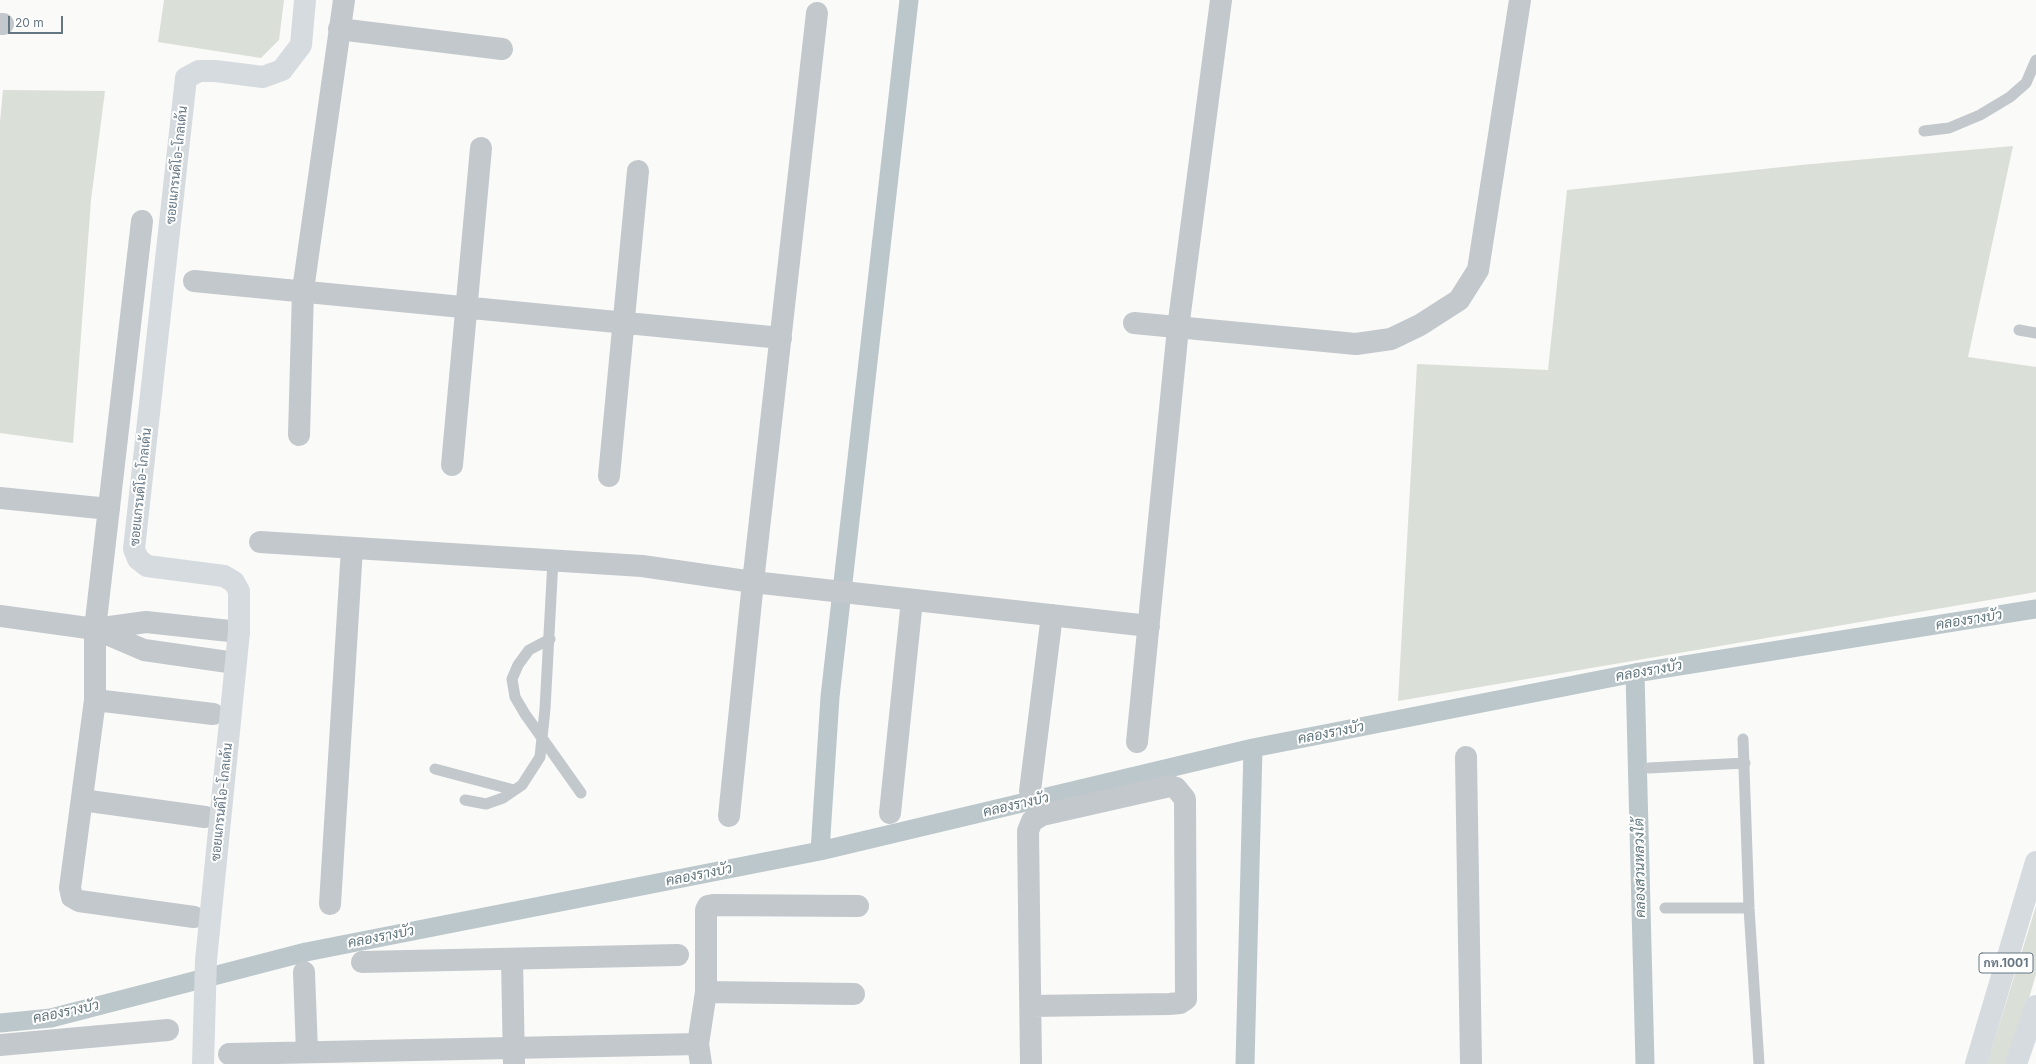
<!DOCTYPE html>
<html>
<head>
<meta charset="utf-8">
<style>
  body { margin:0 }
  #map { position:relative; width:2036px; height:1064px; overflow:hidden; background:#fafaf8; font-family:Inter,sans-serif }
  canvas { display:block }
  .scale { position:absolute; left:8px; top:16px; width:55px; height:18px; box-sizing:border-box; border:2px solid #657683; border-top:0; padding-left:5px; font-size:12px; line-height:14px; white-space:nowrap; color:#657683; -webkit-text-stroke:3px #fff; paint-order:stroke }
</style>
</head>
<body>
<div id="map">
<canvas width="2036" height="1064"></canvas>
<div class="scale">20 m</div>
</div>
<script>
const context = document.querySelector('canvas').getContext('2d');
context.lineJoin = 'round';
function fillPath(path, color) { context.fillStyle = color; context.fill(path, 'evenodd'); }
const poly = rows => new Path2D(rows.map(r => 'M' + r).join(''));
function trace(path, color, width, dash) { context.strokeStyle = color; context.lineWidth = width; context.lineCap = dash ? 'butt' : 'round'; context.setLineDash(dash || []); context.stroke(path); }
function drawText(font, color, halo, rows, align = 'center') {
  context.font = font + ' Inter,Sarabun,sans-serif'; context.lineWidth = 4; context.setLineDash([]); context.textBaseline = 'middle'; context.strokeStyle = halo; context.fillStyle = color; for (const [text, x, y, turn = 0] of rows) {
    context.save(); context.translate(x, y); context.rotate((+turn || 0) * Math.PI / 180); context.textAlign = isNaN(turn) ? turn : align; if (halo) context.strokeText(text, 0, 0); context.fillText(text, 0, 0); context.restore();
  }
}
fillPath(poly([
  [164,0,284,0,279,40,261,58,158,42],
  [3,90,105,91,91,200,73,443,0,433,0,122],
  [2013,146,1968,357,2036,367,2036,592,1398,701,1417,364,1548,370,1567,190,1801,165],
  [2036,906,2036,974,2015,1047,2009,1064,1987,1064]
]), '#dadfd7');
trace(poly([
  [1635,673,1645,1064],
  [820,851,830,697,909,0],
  [0,1023,51,1018,306,952,820,851,1253,748,1635,673,2036,609],
  [1245,1064,1253,748]
]), '#bbc7cb', 19);
trace(poly([
  [1924,131,1949,128,1980,115,2010,97,2026,83,2036,60],
  [2019,330,2036,333],
  [550,639,529,650,518,665,512,679,515,697,525,714,581,793],
  [1743,739,1749,908,1759,1064],
  [1649,768,1745,763],
  [435,769,514,790],
  [465,800,486,804,503,798,522,785,540,757,545,709,553,560],
  [1665,908,1749,908]
]), '#c3c8cc', 11);
trace(poly([
  [0,24,3,24],
  [339,29,502,49],
  [142,221,95,629,95,700,70,888,72,897,79,901,194,917],
  [194,281,781,338],
  [1134,323,1356,344,1391,339,1420,325,1459,300,1478,270,1520,0],
  [299,435,303,290,344,0],
  [452,465,481,148],
  [609,476,638,171],
  [0,498,109,509],
  [260,542,642,566,753,582,1149,626],
  [0,616,95,629,146,622,239,632],
  [95,629,144,650,235,663],
  [95,700,213,714],
  [1137,742,1178,328,1221,0],
  [1466,757,1471,1064],
  [1030,791,1052,615],
  [82,800,205,817],
  [890,813,912,600],
  [729,816,753,582,817,13],
  [330,904,352,548],
  [512,959,514,1064],
  [362,962,678,955],
  [304,972,307,1052],
  [706,992,854,994],
  [1031,1006,1169,1004,1180,1003,1186,999,1185,799,1176,788,1170,786,1042,815,1032,821,1028,831,1031,1064],
  [0,1045,168,1030],
  [229,1054,698,1044],
  [701,1064,698,1044,706,992,706,910,708,906,713,905,858,906]
]), '#c3c8cc', 22);
trace(poly([
  [203,1064,206,960,239,632,239,591,234,582,224,576,147,566,138,559,134,549,186,78,199,71,215,71,263,77,282,70,301,45,305,0]
]), '#d6dbdf', 22);
trace(poly([
  [1976,1064,2036,862],
  [2016,1064,2036,1006]
]), '#d6dbdf', 22);
for (const [x, y, w] of [
  [2006,963,54]
]) { const box = new Path2D(); box.roundRect(x - w / 2, y - 10, w, 20, 3); context.fillStyle = '#fff'; context.fill(box); trace(box, '#657683', 1); }
drawText('bold 12px', '#657683', null, [
  ["กท.1001",2006,963]
]);
drawText('13px', '#657683', '#fff', [
  ["ซอยแกรนดิโอ-โกลเด้น",177,165,-84],
  ["ซอยแกรนดิโอ-โกลเด้น",141,487,-84],
  ["ซอยแกรนดิโอ-โกลเด้น",222,802,-84]
]);
drawText('italic 14px', '#60757c', '#fff', [
  ["คลองรางบัว",1969,620,-9],
  ["คลองรางบัว",1649,671,-10],
  ["คลองรางบัว",1331,733,-11],
  ["คลองรางบัว",1016,805,-13],
  ["คลองสวนหลวงใต้",1640,868,-91],
  ["คลองรางบัว",699,875,-11],
  ["คลองรางบัว",381,937,-11],
  ["คลองรางบัว",66,1012,-12]
]);
</script>
</body>
</html>
